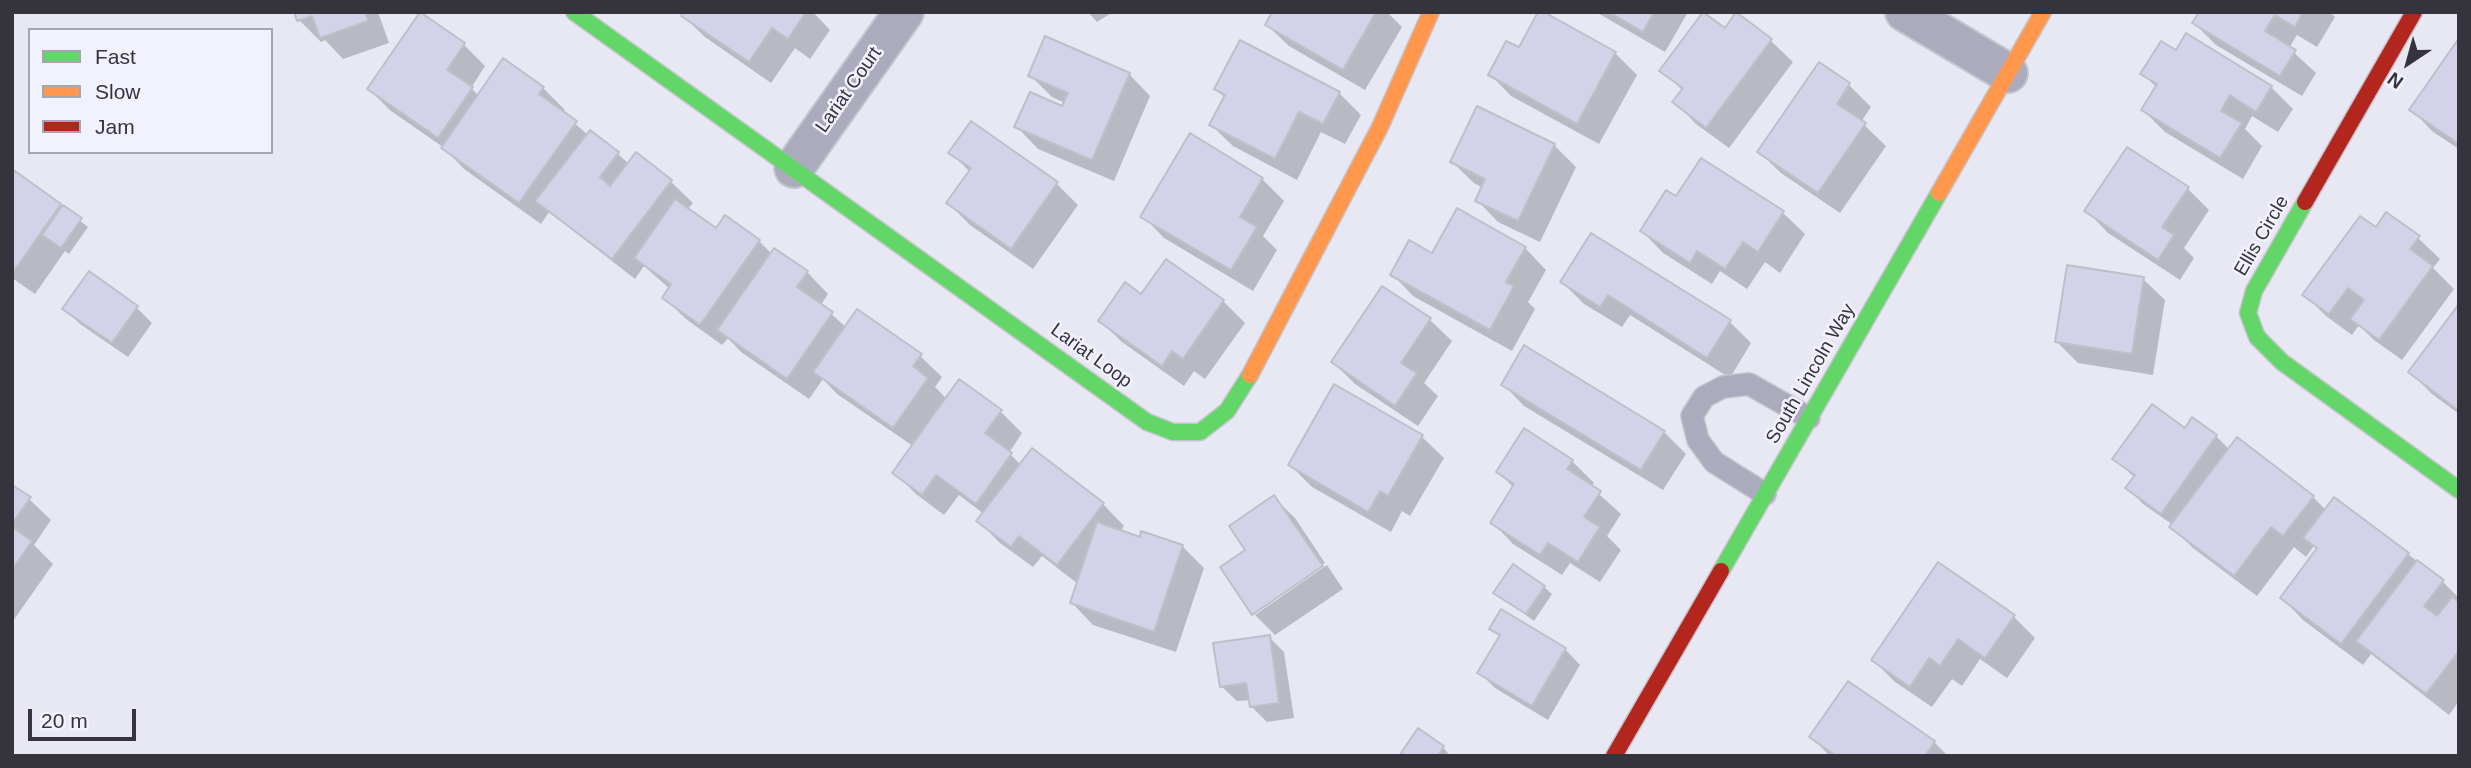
<!DOCTYPE html>
<html>
<head>
<meta charset="utf-8">
<style>
  body { margin:0 }
  #map { position:relative; width:2471px; height:768px; overflow:hidden; background:#e8e8f4; font-family:Helvetica,sans-serif }
  canvas { display:block }
  .frame { position:absolute; inset:0; border:14px solid #35343c; pointer-events:none }
  .legend { position:absolute; left:28px; top:28px; width:245px; height:126px; box-sizing:border-box; background:#f2f2ff; border:2px solid #a6a6b1; margin:0; padding:9px 12px; list-style:none; font-size:21px; color:#35343c }
  .legend li { display:flex; align-items:center; gap:14px; height:35px }
  .legend b { width:35px; border:2px solid #a6a6b1 }
  .north { position:absolute; left:2373px; top:28px; width:70px; height:70px; -webkit-text-stroke:5px #f2f2ff; paint-order:stroke; rotate:216deg; font-size:19px; font-weight:700; line-height:28px; text-align:center; color:#35343c }
  .north::after { content:''; display:block; margin:auto; width:24px; height:32px; background:#35343c; clip-path:polygon(50% 0,100% 100%,50% 72%,0 100%) }
  .scale { position:absolute; left:28px; top:709px; width:108px; height:32px; box-sizing:border-box; border:4px solid #35343c; border-top:0; padding-left:9px; font-size:21px; line-height:24px; white-space:nowrap; color:#35343c; -webkit-text-stroke:5px #f2f2ff; paint-order:stroke }
</style>
</head>
<body>
<div id="map">
<canvas width="2471" height="768"></canvas>
<div class="frame"></div>
<ul class="legend">
<li><b style="height:9px;background:#63d668"></b>Fast</li>
<li><b style="height:9px;background:#ff974d"></b>Slow</li>
<li><b style="height:9px;background:#b3261e"></b>Jam</li>
</ul>
<div class="north">N</div>
<div class="scale">20 m</div>
</div>
<script>
const context = document.querySelector('canvas').getContext('2d');
context.lineJoin = 'round';
function fillPath(path, color) { context.fillStyle = color; context.fill(path, 'evenodd'); }
const poly = rows => new Path2D(rows.map(r => 'M' + r).join(''));
function trace(path, color, width, dash) { context.strokeStyle = color; context.lineWidth = width; context.lineCap = dash ? 'butt' : 'round'; context.setLineDash(dash || []); context.stroke(path); }
function drawText(font, color, halo, rows, align = 'center') {
  context.font = font + ' Helvetica,sans-serif'; context.lineWidth = 5; context.setLineDash([]); context.textBaseline = 'middle'; context.strokeStyle = halo; context.fillStyle = color; for (const [text, x, y, turn = 0] of rows) {
    context.save(); context.translate(x, y); context.rotate((+turn || 0) * Math.PI / 180); context.textAlign = isNaN(turn) ? turn : align; if (halo) context.strokeText(text, 0, 0); context.fillText(text, 0, 0); context.restore();
  }
}
fillPath(poly([
  [296,12,378,12,389,43,343,59,325,40,321,42,299,20],
  [685,12,813,12,830,30,810,59,795,48,771,83,705,37,683,16],
  [1088,12,1113,12,1097,22],
  [1274,12,1387,12,1402,27,1365,90,1289,46,1267,25],
  [1596,12,1688,12,1665,52],
  [2198,12,2330,12,2335,17,2317,47,2297,35,2289,48,2316,73,2302,96,2216,45,2194,23,2200,14],
  [1736,15,1771,41,1793,62,1729,148,1696,124,1675,102,1683,91,1662,70,1725,30],
  [2459,41,2459,149,2433,132,2412,110],
  [464,45,485,66,471,88,479,96,504,60,543,88,565,110,563,113,588,135,590,132,618,154,629,164,636,155,671,182,693,203,687,210,716,231,759,241,772,254,807,272,828,294,821,305,847,328,920,356,942,377,935,387,947,399,960,382,1001,412,1022,433,1009,453,1021,465,1103,504,1124,526,1120,532,1141,539,1182,546,1204,568,1176,652,1093,625,1072,603,1078,584,1042,556,1033,567,1000,543,978,521,984,514,959,495,944,515,916,494,894,472,913,446,837,394,823,379,809,399,741,352,728,338,722,345,686,319,664,298,670,289,644,266,635,279,549,212,541,224,464,169,443,147,391,111,369,89],
  [1520,50,1615,53,1637,75,1599,144,1511,96,1490,74],
  [2176,52,2271,87,2293,109,2278,132,2252,116,2245,129,2262,146,2243,179,2165,132,2143,110,2157,88,2143,74],
  [1820,64,1849,85,1871,107,1861,122,1886,146,1840,213,1781,173,1759,152],
  [1129,74,1150,96,1114,181,1038,149,1017,127,1063,108,1065,103,1052,97,1030,75],
  [1216,89,1339,93,1361,115,1345,144,1321,132,1297,180,1233,146,1211,125,1225,98],
  [1554,145,1576,167,1540,242,1498,222,1477,200,1483,188,1474,183,1452,162],
  [950,152,1056,183,1078,205,1033,269,970,225,948,203,970,172],
  [1701,160,1783,213,1805,234,1780,273,1765,262,1747,289,1720,271,1712,284,1663,253,1642,231,1677,198],
  [12,178,60,205,88,227,69,254,65,251,35,294,12,278],
  [1262,179,1284,201,1263,236,1277,250,1253,291,1164,238,1143,216],
  [2187,188,2209,210,2184,248,2194,258,2180,280,2108,233,2087,211],
  [2376,229,2418,238,2440,259,2433,268,2454,289,2402,360,2374,340,2359,325,2352,335,2326,316,2305,295],
  [1525,248,1546,270,1528,302,1535,309,1512,351,1413,296,1392,274,1433,255],
  [89,274,137,308,152,323,128,357,80,324,64,309],
  [2143,279,2165,300,2153,375,2078,363,2056,341],
  [1562,282,1729,321,1751,343,1730,378,1630,315,1622,327,1584,304],
  [1383,288,1430,320,1452,341,1424,383,1438,396,1418,426,1355,384,1333,362],
  [1142,297,1223,301,1245,323,1205,379,1194,371,1184,386,1122,342,1100,321],
  [2459,307,2459,414,2432,394,2410,372],
  [1503,384,1664,432,1686,454,1663,490,1524,406],
  [2186,430,2216,436,2230,450,2313,497,2326,510,2408,554,2443,582,2459,598,2459,701,2449,715,2371,654,2363,665,2303,620,2282,598,2317,550,2314,546,2306,557,2294,547,2257,596,2193,548,2171,527,2173,525,2143,504,2128,488,2135,478,2115,459],
  [1422,437,1444,458,1410,516,1402,511,1391,532,1312,487,1290,465],
  [1572,461,1594,483,1591,487,1621,514,1607,536,1621,550,1600,582,1570,563,1562,575,1513,544,1492,522,1514,488,1498,472],
  [12,487,29,499,51,520,34,545,53,564,13,621],
  [1273,497,1295,518,1325,563,1255,610,1255,615,1327,565,1343,589,1275,635,1254,614,1248,550],
  [1544,587,1552,594,1534,621,1496,593],
  [2013,616,2035,638,2007,678,1980,659,1962,686,1952,679,1932,707,1895,682,1873,660],
  [1491,628,1565,649,1580,665,1548,720,1495,688,1480,673,1501,638],
  [1269,637,1284,652,1294,718,1267,722,1252,707,1251,700,1237,701,1221,686],
  [1811,737,1934,742,1948,756,1830,756],
  [1443,747,1450,756,1406,756]
]), '#0003');
const building = poly([
  [294,12,365,12,368,21,320,38,312,16,297,21,294,12],
  [420,12,465,43,447,70,473,87,438,138,367,89,420,12],
  [683,12,806,12,788,39,772,28,749,62,681,16,683,12],
  [1272,12,1376,12,1343,70,1265,25,1272,12],
  [1538,12,1544,12,1616,52,1577,124,1488,75,1506,41,1519,47,1538,12],
  [1609,12,1654,12,1643,32,1609,12],
  [1703,12,1725,28,1736,12,1772,39,1706,128,1672,102,1683,88,1659,71,1703,12],
  [2199,12,2303,12,2295,27,2275,15,2265,31,2296,50,2280,76,2192,23,2199,12],
  [2186,33,2272,86,2256,112,2230,95,2221,111,2242,123,2220,158,2141,110,2157,84,2140,74,2161,41,2176,50,2186,33],
  [1045,36,1130,73,1092,160,1014,127,1030,92,1062,106,1068,93,1028,76,1045,36],
  [2459,38,2459,144,2409,110,2459,38],
  [1240,40,1340,92,1323,124,1299,112,1275,159,1209,125,1225,95,1214,89,1240,40],
  [503,58,544,87,539,94,577,121,519,203,441,148,503,58],
  [1819,62,1850,83,1837,104,1866,123,1818,193,1757,152,1819,62],
  [1477,106,1555,144,1518,221,1475,201,1485,179,1450,162,1477,106],
  [971,121,1058,182,1011,249,946,203,971,168,948,153,971,121],
  [590,130,619,152,600,177,610,186,636,152,672,180,612,259,535,201,590,130],
  [1190,133,1263,178,1240,217,1257,227,1231,270,1140,217,1190,133],
  [2127,147,2189,187,2162,227,2174,235,2158,260,2084,211,2127,147],
  [1701,158,1784,211,1758,252,1743,242,1725,269,1697,251,1690,263,1640,231,1666,190,1676,196,1701,158],
  [15,171,61,204,12,274,12,175,15,171],
  [675,199,716,228,725,215,760,240,700,325,662,298,671,284,634,258,675,199],
  [63,205,82,218,61,248,42,235,63,205],
  [1457,208,1526,247,1506,282,1514,286,1490,330,1390,275,1409,240,1432,253,1457,208],
  [2386,212,2420,236,2410,249,2433,266,2379,340,2350,319,2364,300,2348,288,2329,314,2302,295,2360,216,2376,227,2386,212],
  [1591,233,1731,320,1707,358,1608,295,1600,307,1560,282,1591,233],
  [774,248,808,271,797,287,833,312,787,379,717,330,774,248],
  [1166,259,1224,300,1183,359,1172,351,1162,366,1098,321,1125,282,1141,294,1166,259],
  [2067,265,2144,277,2132,354,2055,342,2067,265],
  [89,271,138,306,112,343,62,309,89,271],
  [1382,286,1431,318,1401,363,1417,373,1395,406,1331,362,1382,286],
  [2459,304,2459,411,2408,372,2459,304],
  [857,309,922,354,913,366,928,378,893,428,813,372,857,309],
  [1524,345,1665,431,1641,470,1501,385,1524,345],
  [959,379,1002,410,985,433,1012,453,976,504,936,475,922,495,892,473,959,379],
  [1334,384,1423,435,1388,496,1380,491,1368,512,1288,465,1334,384],
  [2152,404,2185,428,2192,417,2217,435,2161,514,2125,488,2135,475,2112,459,2152,404],
  [1524,428,1573,460,1567,469,1601,491,1584,517,1600,527,1578,562,1548,543,1540,555,1490,523,1514,484,1496,472,1524,428],
  [2237,437,2314,496,2283,536,2271,527,2234,576,2169,527,2237,437],
  [1032,448,1104,503,1057,565,1019,536,1011,547,976,521,1032,448],
  [12,485,31,497,12,524,12,485],
  [1274,495,1323,566,1252,615,1220,567,1245,550,1229,526,1274,495],
  [2334,497,2409,553,2341,644,2280,598,2317,548,2303,538,2334,497],
  [1097,522,1140,537,1141,531,1183,545,1154,632,1070,603,1097,522],
  [12,527,32,541,12,570,12,527],
  [2417,560,2444,580,2424,606,2437,616,2452,597,2459,602,2459,651,2426,694,2356,641,2417,560],
  [1938,562,2015,615,1985,658,1958,639,1940,666,1929,658,1910,687,1871,660,1938,562],
  [1513,564,1545,586,1526,614,1493,593,1513,564],
  [1501,609,1566,648,1532,706,1477,673,1500,635,1489,629,1501,609],
  [1270,635,1279,703,1250,707,1246,683,1220,687,1213,643,1270,635],
  [1848,681,1935,741,1925,756,1836,756,1809,737,1848,681],
  [1418,728,1444,746,1438,756,1405,756,1401,753,1418,728]
]);
fillPath(building, '#d3d2e8');
trace(building, '#bfbfc8', 2);
const lane = poly([
  [1765,494,1714,462,1698,440,1692,416,1704,397,1723,387,1749,384,1809,418]
]);
const street = poly([
  [1905,12,2008,73],
  [794,168,904,12]
]);
const fast = poly([
  [574,12,1147,422,1173,432,1200,432,1227,411,1250,375],
  [2305,202,2254,291,2248,313,2257,337,2282,362,2459,490],
  [1721,571,1939,193]
]);
const slow = poly([
  [1939,193,2043,12],
  [1250,375,1380,127,1431,12]
]);
const jam = poly([
  [2305,202,2414,12],
  [1614,756,1721,571]
]);
trace(lane, '#c5c5ce', 24);
trace(street, '#c5c5ce', 42);
trace(fast, '#c5c5ce', 19);
trace(slow, '#c5c5ce', 19);
trace(jam, '#c5c5ce', 19);
trace(lane, '#acabbe', 21);
trace(street, '#acabbe', 38);
trace(fast, '#63d668', 16);
trace(slow, '#ff974d', 16);
trace(jam, '#b3261e', 16);
drawText('19px', '#35343c', '#f2f2ff', [
  ["Lariat Court",849,90,-55],
  ["Ellis Circle",2262,236,-60],
  ["Lariat Loop",1091,356,36],
  ["South Lincoln Way",1811,374,-60]
]);
</script>
</body>
</html>
